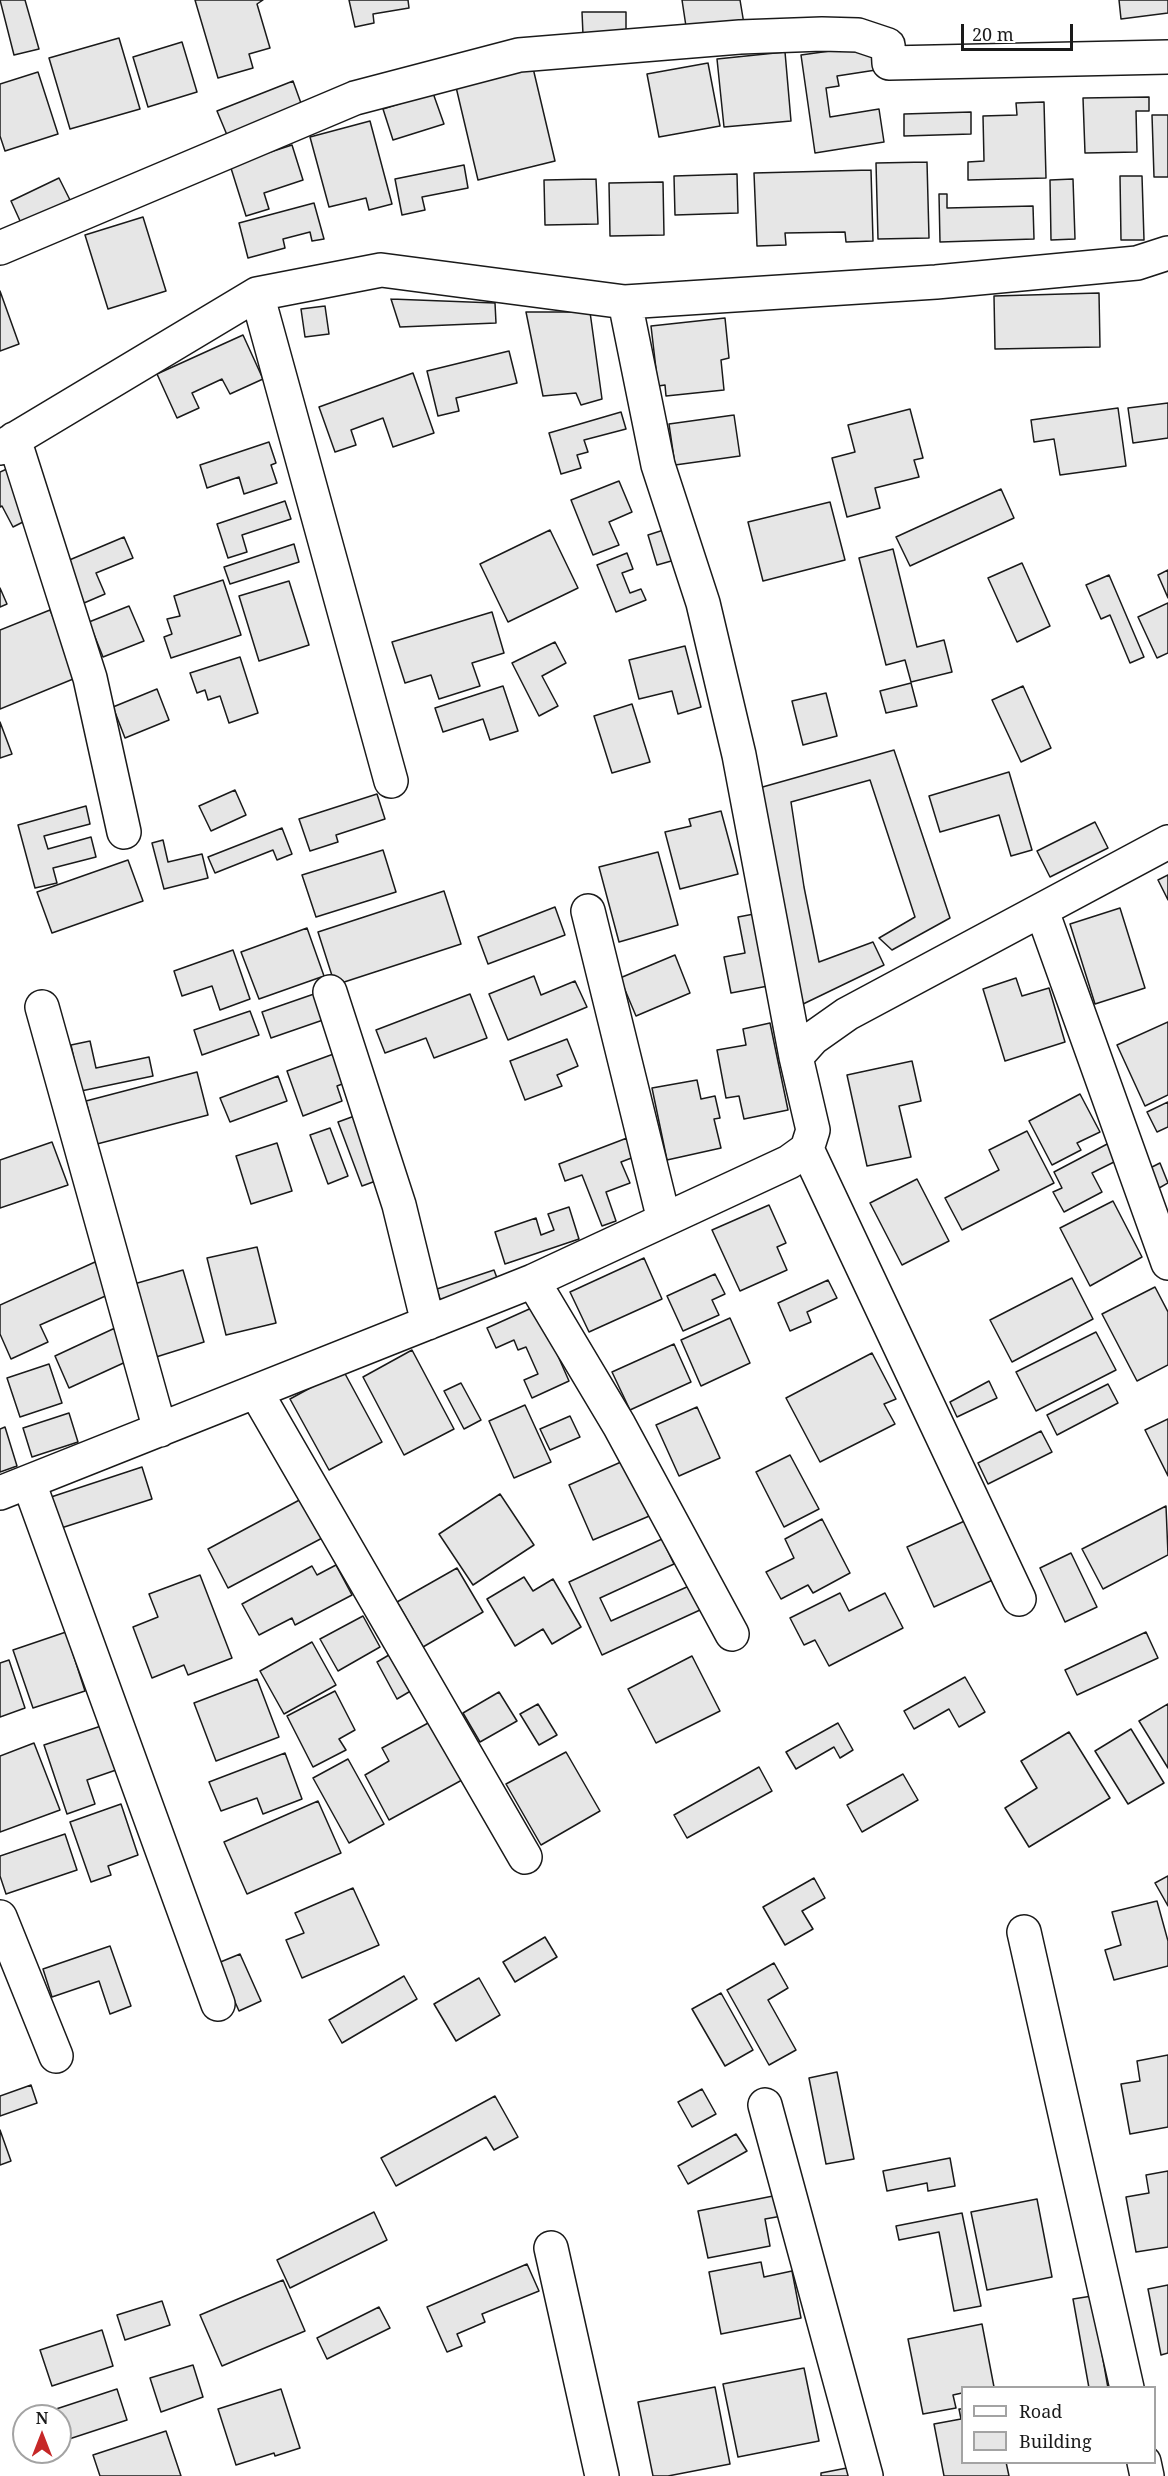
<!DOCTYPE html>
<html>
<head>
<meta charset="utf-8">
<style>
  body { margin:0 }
  #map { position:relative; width:1168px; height:2476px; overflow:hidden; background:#fff; font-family:"Noto Serif",serif }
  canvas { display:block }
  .legend { position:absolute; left:961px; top:2386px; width:195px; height:78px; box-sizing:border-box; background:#fff; border:2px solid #a3a3a3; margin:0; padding:8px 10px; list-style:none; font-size:18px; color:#1a1a1a }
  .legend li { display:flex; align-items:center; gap:12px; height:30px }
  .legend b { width:30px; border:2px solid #a3a3a3 }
  .north { position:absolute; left:12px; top:2404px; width:60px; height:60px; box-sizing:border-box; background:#fff; border:2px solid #a3a3a3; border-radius:50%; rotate:0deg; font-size:16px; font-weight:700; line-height:24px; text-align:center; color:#1a1a1a }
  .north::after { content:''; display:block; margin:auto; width:21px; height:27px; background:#c62828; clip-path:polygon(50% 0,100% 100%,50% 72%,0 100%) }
  .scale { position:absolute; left:961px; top:24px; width:112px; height:27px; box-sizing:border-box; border:3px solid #1a1a1a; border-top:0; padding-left:8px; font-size:18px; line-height:21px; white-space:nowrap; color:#1a1a1a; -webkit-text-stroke:4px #fff; paint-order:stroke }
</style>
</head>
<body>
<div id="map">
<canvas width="1168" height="2476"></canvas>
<ul class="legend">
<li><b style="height:8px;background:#fff"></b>Road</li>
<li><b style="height:16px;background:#e6e6e6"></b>Building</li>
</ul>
<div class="north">N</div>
<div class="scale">20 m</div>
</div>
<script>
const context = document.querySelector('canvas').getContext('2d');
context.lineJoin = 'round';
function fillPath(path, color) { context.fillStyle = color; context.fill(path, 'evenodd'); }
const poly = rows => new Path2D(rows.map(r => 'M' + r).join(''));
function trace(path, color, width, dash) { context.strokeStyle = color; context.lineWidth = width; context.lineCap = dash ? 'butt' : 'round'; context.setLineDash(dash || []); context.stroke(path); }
const building = poly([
  [0,0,25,0,39,49,14,55,0,0],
  [195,0,263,0,257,4,270,48,249,54,253,68,218,78,195,0],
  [349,0,408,0,409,8,373,14,374,23,355,27,349,0],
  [682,0,740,0,744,24,687,33,682,0],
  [1119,0,1168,0,1168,13,1121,19,1119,0],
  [582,12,626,12,626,35,583,35,582,12],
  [119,38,140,109,70,129,49,58,119,38],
  [182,42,197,92,148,107,133,57,182,42],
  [873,45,876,70,837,76,839,86,826,88,830,117,879,109,884,142,815,153,801,55,873,45],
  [785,52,791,121,724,127,717,59,785,52],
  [708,63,720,126,659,137,647,74,708,63],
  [533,68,555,161,478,180,456,87,533,68],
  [38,72,58,134,5,151,0,136,0,84,38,72],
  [293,81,302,106,227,135,217,111,293,81],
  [433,93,444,124,393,140,383,109,433,93],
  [1149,97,1149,111,1136,111,1137,152,1085,153,1083,98,1149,97],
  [1044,102,1046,178,968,180,968,162,984,161,983,116,1017,115,1016,103,1044,102],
  [971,112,971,134,904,136,904,114,971,112],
  [1152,115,1168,115,1168,177,1154,177,1152,115],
  [370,121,392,204,369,210,366,198,329,207,310,137,370,121],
  [292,145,303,180,264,193,269,209,246,216,230,165,292,145],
  [927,162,929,238,878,239,876,163,927,162],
  [464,165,468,188,422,197,425,210,402,215,395,179,464,165],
  [871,170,873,241,846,242,845,232,785,233,786,245,757,246,754,173,871,170],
  [737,174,738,213,675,215,674,176,737,174],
  [1120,176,1142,176,1144,240,1121,240,1120,176],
  [59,178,70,200,21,223,11,201,59,178],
  [596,179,598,224,545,225,544,180,596,179],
  [1073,179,1075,239,1051,240,1050,180,1073,179],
  [663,182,664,235,610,236,609,183,663,182],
  [939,194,947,194,947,208,1033,206,1034,239,940,242,939,194],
  [314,203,324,239,312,241,310,232,283,239,285,248,248,258,239,223,314,203],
  [143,217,166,291,108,309,85,235,143,217],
  [0,291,19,344,0,351,0,291],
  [1099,293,1100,347,995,349,994,296,1099,293],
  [391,299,495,303,496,323,400,327,391,299],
  [325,306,329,334,305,337,301,309,325,306],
  [526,312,590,312,602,399,581,405,576,393,543,396,526,312],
  [725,318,729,358,721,360,724,390,666,396,665,385,658,386,651,326,725,318],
  [243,335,263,379,230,394,222,379,192,393,199,408,177,418,157,374,243,335],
  [509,351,517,383,456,398,459,411,438,416,427,371,509,351],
  [413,373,434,433,393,447,383,418,351,430,356,445,335,452,319,407,413,373],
  [1168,403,1168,438,1133,443,1128,408,1168,403],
  [1118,408,1126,466,1060,475,1054,439,1034,442,1031,420,1118,408],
  [910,409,923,458,914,460,919,477,875,488,880,508,847,517,832,458,855,452,848,425,910,409],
  [621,412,626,429,584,440,588,452,577,455,581,468,561,474,549,433,621,412],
  [734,415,740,456,675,465,669,424,734,415],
  [269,442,276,463,271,465,277,483,244,494,239,477,207,488,200,465,269,442],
  [9,468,33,517,13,527,2,506,0,507,0,472,9,468],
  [619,481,632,512,609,522,619,545,593,555,571,500,619,481],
  [1001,489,1014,518,910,566,896,537,1001,489],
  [285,501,291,519,242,535,247,552,228,558,217,524,285,501],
  [830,502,845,560,763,581,748,522,830,502],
  [673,527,682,558,657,565,648,535,673,527],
  [550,530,578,588,508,622,480,564,550,530],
  [124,537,133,558,96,573,105,594,84,603,67,561,124,537],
  [294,544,299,562,230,584,224,567,294,544],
  [893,549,917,647,944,640,952,672,911,682,905,660,886,665,859,558,893,549],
  [627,553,633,569,622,573,630,593,641,589,646,600,616,612,597,565,627,553],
  [1022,563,1050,626,1017,642,988,578,1022,563],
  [1168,570,1168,598,1158,575,1168,570],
  [1109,575,1144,657,1130,663,1110,615,1101,619,1086,585,1109,575],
  [223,580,241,635,171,658,164,637,172,634,167,619,180,616,174,596,223,580],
  [289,581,309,645,259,661,239,596,289,581],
  [0,588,7,604,0,607,0,588],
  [1168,603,1168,653,1157,658,1138,617,1168,603],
  [129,606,144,641,103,657,89,622,129,606],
  [50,610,78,677,0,709,0,630,50,610],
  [492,612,504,653,472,663,480,686,439,699,431,675,405,683,392,642,492,612],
  [555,642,566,663,542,676,558,706,539,716,512,663,555,642],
  [685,646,701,707,678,714,672,691,639,699,629,660,685,646],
  [240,657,258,713,229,723,220,696,208,700,205,690,197,693,190,673,240,657],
  [911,683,917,706,886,713,880,691,911,683],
  [503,686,518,731,490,740,483,719,443,732,435,708,503,686],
  [1023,686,1051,748,1021,762,992,700,1023,686],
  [157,689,169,720,125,738,113,707,157,689],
  [826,693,837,736,803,745,792,701,826,693],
  [632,704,650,762,612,773,594,716,632,704],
  [0,722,12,754,0,758,0,722],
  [894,750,950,918,892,950,879,938,915,917,870,780,791,802,804,887,819,962,873,942,884,965,799,1006,759,788,894,750],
  [1009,772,1032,850,1011,856,999,815,940,832,929,796,1009,772],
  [235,790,246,815,211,831,199,806,235,790],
  [377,794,385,819,336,835,338,842,310,851,299,819,377,794],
  [86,806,90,824,44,836,48,849,91,837,96,857,53,868,57,883,35,888,18,825,86,806],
  [721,811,738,874,680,889,665,832,691,826,689,819,721,811],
  [1095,822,1108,848,1050,877,1037,851,1095,822],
  [282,828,292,854,277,860,273,850,215,873,208,857,282,828],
  [163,840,168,862,202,854,208,878,164,889,152,843,163,840],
  [383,850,396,892,316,917,302,875,383,850],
  [658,852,678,925,619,942,599,867,658,852],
  [128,860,143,901,52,933,37,892,128,860],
  [1168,875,1168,900,1158,880,1168,875],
  [444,891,461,944,335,985,318,932,444,891],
  [555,907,565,935,488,964,478,937,555,907],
  [1120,908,1145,988,1095,1004,1070,924,1120,908],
  [754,914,768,986,731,993,724,957,745,953,738,917,754,914],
  [307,928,324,976,259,999,241,952,307,928],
  [233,950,250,999,220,1010,212,986,182,996,174,971,233,950],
  [675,955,690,993,636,1016,620,978,675,955],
  [534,976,541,995,575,981,587,1007,508,1040,489,994,534,976],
  [1016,978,1022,996,1049,988,1065,1042,1005,1061,983,989,1016,978],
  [314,994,323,1020,271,1038,262,1012,314,994],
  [470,994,487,1038,434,1058,426,1038,385,1053,376,1030,470,994],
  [250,1011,259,1035,202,1055,194,1030,250,1011],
  [1168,1022,1168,1095,1145,1106,1117,1045,1168,1022],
  [770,1023,788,1110,744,1119,739,1096,726,1098,717,1050,746,1045,743,1029,770,1023],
  [567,1039,578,1066,557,1075,562,1086,525,1100,510,1061,567,1039],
  [90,1041,96,1068,149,1057,153,1076,81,1091,71,1045,90,1041],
  [339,1052,350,1081,337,1086,342,1101,303,1116,287,1071,339,1052],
  [912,1061,921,1101,899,1106,911,1157,867,1166,847,1075,912,1061],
  [197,1072,208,1115,97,1144,86,1101,197,1072],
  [278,1076,287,1101,230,1122,220,1098,278,1076],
  [697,1080,701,1099,715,1096,720,1118,714,1119,721,1148,667,1160,652,1088,697,1080],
  [1080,1094,1100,1132,1077,1143,1081,1150,1052,1165,1029,1121,1080,1094],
  [1168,1102,1168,1127,1157,1132,1147,1112,1168,1102],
  [360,1114,384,1178,362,1186,338,1122,360,1114],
  [330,1128,348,1176,328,1184,310,1135,330,1128],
  [1027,1131,1054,1183,962,1230,945,1198,999,1170,989,1150,1027,1131],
  [627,1138,634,1157,621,1162,630,1183,606,1192,616,1221,602,1226,582,1175,565,1181,559,1164,627,1138],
  [52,1142,68,1185,0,1208,0,1160,52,1142],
  [1111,1142,1120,1159,1092,1173,1102,1192,1064,1212,1053,1192,1062,1188,1054,1172,1111,1142],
  [277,1143,292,1191,251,1204,236,1156,277,1143],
  [1160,1163,1168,1183,1154,1191,1144,1171,1160,1163],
  [917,1179,949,1241,902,1265,870,1203,917,1179],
  [1113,1201,1142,1257,1090,1286,1060,1228,1113,1201],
  [769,1205,786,1243,777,1247,787,1270,740,1291,712,1230,769,1205],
  [569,1207,579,1239,505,1264,495,1232,536,1218,541,1235,554,1230,548,1214,569,1207],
  [257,1247,276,1323,226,1335,207,1258,257,1247],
  [644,1258,662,1299,589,1332,570,1292,644,1258],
  [95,1262,110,1294,40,1325,48,1342,11,1359,0,1334,0,1305,95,1262],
  [183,1270,204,1342,156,1357,134,1284,183,1270],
  [494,1270,500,1286,442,1306,437,1289,494,1270],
  [715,1274,725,1294,712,1300,719,1315,683,1331,667,1296,715,1274],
  [1072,1278,1093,1319,1012,1362,990,1320,1072,1278],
  [828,1280,837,1298,807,1312,811,1322,790,1331,778,1303,828,1280],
  [1155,1287,1168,1312,1168,1365,1137,1381,1102,1314,1155,1287],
  [536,1306,569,1381,532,1398,524,1380,538,1374,526,1347,518,1350,514,1340,496,1348,487,1328,536,1306],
  [730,1318,750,1363,701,1386,681,1340,730,1318],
  [115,1328,130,1360,69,1388,55,1356,115,1328],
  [1096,1332,1116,1370,1036,1411,1016,1372,1096,1332],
  [674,1344,691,1382,630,1410,612,1372,674,1344],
  [412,1350,454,1429,404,1455,363,1377,412,1350],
  [872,1353,896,1399,884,1404,895,1424,820,1462,786,1398,872,1353],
  [49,1364,62,1403,20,1417,7,1378,49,1364],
  [343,1370,382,1442,329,1470,290,1399,343,1370],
  [989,1381,997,1398,957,1417,950,1402,989,1381],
  [461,1383,481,1420,464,1429,444,1391,461,1383],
  [1108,1384,1118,1403,1057,1435,1047,1415,1108,1384],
  [525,1405,551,1462,514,1478,489,1421,525,1405],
  [697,1407,720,1458,679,1476,656,1425,697,1407],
  [69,1413,78,1442,32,1457,23,1428,69,1413],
  [570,1416,580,1437,550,1450,540,1429,570,1416],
  [1168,1419,1168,1476,1145,1430,1168,1419],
  [5,1427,17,1466,0,1472,0,1429,5,1427],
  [1041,1431,1052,1452,988,1484,978,1463,1041,1431],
  [790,1455,819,1509,784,1527,756,1472,790,1455],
  [630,1458,654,1514,593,1540,569,1485,630,1458],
  [142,1467,152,1499,58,1529,48,1498,142,1467],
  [500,1494,534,1545,473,1585,439,1534,500,1494],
  [305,1497,326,1536,228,1588,208,1549,305,1497],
  [1166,1506,1168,1555,1103,1589,1082,1549,1166,1506],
  [822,1519,850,1573,813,1593,808,1585,781,1599,766,1572,794,1558,785,1539,822,1519],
  [969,1519,997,1578,934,1607,907,1547,969,1519],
  [662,1539,674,1564,600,1598,611,1621,689,1586,700,1610,602,1655,569,1582,662,1539],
  [1071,1553,1097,1607,1065,1622,1040,1568,1071,1553],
  [336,1565,352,1595,295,1625,292,1618,259,1635,242,1604,312,1566,317,1575,336,1565],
  [457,1568,483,1612,423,1647,397,1602,457,1568],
  [200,1575,232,1658,188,1675,184,1665,152,1678,133,1627,158,1617,149,1594,200,1575],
  [524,1577,533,1591,553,1579,581,1627,552,1644,543,1629,515,1646,487,1599,524,1577],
  [840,1593,849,1611,885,1593,903,1628,829,1666,815,1640,804,1645,790,1618,840,1593],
  [363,1616,380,1647,338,1671,320,1639,363,1616],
  [66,1632,85,1691,33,1708,13,1650,66,1632],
  [1146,1632,1158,1658,1077,1695,1065,1670,1146,1632],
  [312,1642,336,1685,284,1714,260,1671,312,1642],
  [394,1652,414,1689,397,1699,377,1662,394,1652],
  [692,1656,720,1711,656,1743,628,1689,692,1656],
  [9,1660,25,1708,0,1717,0,1663,9,1660],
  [965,1677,985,1712,959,1727,949,1709,914,1729,904,1711,965,1677],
  [257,1679,279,1737,216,1761,194,1703,257,1679],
  [335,1691,355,1730,339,1739,346,1750,313,1767,287,1716,335,1691],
  [499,1692,517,1721,480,1742,463,1713,499,1692],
  [538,1704,557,1735,539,1745,520,1714,538,1704],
  [1168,1704,1168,1768,1139,1721,1168,1704],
  [430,1722,462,1780,389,1820,365,1775,389,1761,382,1748,430,1722],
  [838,1723,853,1750,840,1758,834,1747,796,1769,786,1752,838,1723],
  [104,1725,119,1769,87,1780,95,1804,67,1814,44,1745,104,1725],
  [1131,1729,1164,1783,1128,1804,1095,1751,1131,1729],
  [1069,1732,1110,1798,1029,1847,1005,1808,1037,1788,1021,1761,1069,1732],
  [34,1743,60,1810,0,1832,0,1756,34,1743],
  [566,1752,600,1811,541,1845,506,1784,566,1752],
  [285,1753,302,1799,263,1814,257,1798,221,1811,209,1782,285,1753],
  [348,1759,384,1824,349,1843,313,1778,348,1759],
  [759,1767,772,1791,687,1838,674,1815,759,1767],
  [903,1774,918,1800,862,1832,847,1805,903,1774],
  [318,1801,341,1853,247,1894,224,1842,318,1801],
  [121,1804,138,1855,108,1866,111,1875,91,1882,70,1822,121,1804],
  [65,1834,77,1870,6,1894,0,1876,0,1856,65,1834],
  [1168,1876,1168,1906,1155,1883,1168,1876],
  [814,1878,825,1898,802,1911,813,1929,785,1945,763,1907,814,1878],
  [353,1888,379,1945,302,1978,286,1940,304,1933,295,1913,353,1888],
  [1157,1901,1168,1941,1168,1966,1114,1980,1105,1950,1121,1945,1112,1912,1157,1901],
  [545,1937,557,1957,515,1982,503,1962,545,1937],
  [110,1946,131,2006,110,2014,99,1981,52,1997,43,1969,110,1946],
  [240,1954,261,2001,239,2011,218,1963,240,1954],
  [774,1963,788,1988,768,2000,796,2050,769,2065,727,1990,774,1963],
  [404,1976,417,1999,342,2043,329,2020,404,1976],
  [479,1978,500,2015,456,2041,434,2004,479,1978],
  [721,1993,753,2050,725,2066,692,2009,721,1993],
  [1168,2055,1168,2127,1130,2134,1121,2084,1140,2081,1137,2061,1168,2055],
  [837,2072,854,2159,826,2164,809,2078,837,2072],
  [31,2085,37,2103,0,2116,0,2096,31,2085],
  [702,2089,716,2114,692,2127,678,2102,702,2089],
  [495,2096,518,2137,494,2150,486,2137,396,2186,381,2158,495,2096],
  [0,2130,11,2161,0,2165,0,2130],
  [736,2134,747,2151,688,2184,678,2166,736,2134],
  [950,2158,955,2186,928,2191,927,2183,887,2191,883,2171,950,2158],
  [1168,2171,1168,2247,1136,2252,1126,2197,1149,2193,1146,2175,1168,2171],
  [778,2195,782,2216,765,2219,770,2246,708,2258,698,2211,778,2195],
  [1037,2199,1052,2277,987,2290,971,2212,1037,2199],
  [374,2212,387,2240,290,2288,277,2260,374,2212],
  [962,2213,981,2306,954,2311,939,2232,899,2240,896,2226,962,2213],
  [761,2262,764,2277,792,2271,801,2318,721,2334,709,2272,761,2262],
  [527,2264,539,2291,482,2314,485,2322,457,2334,462,2346,447,2352,427,2307,527,2264],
  [283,2280,305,2331,222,2366,200,2315,283,2280],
  [1168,2285,1168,2353,1161,2355,1148,2289,1168,2285],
  [1092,2296,1108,2388,1089,2388,1073,2299,1092,2296],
  [162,2301,170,2325,125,2340,117,2315,162,2301],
  [379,2307,390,2328,327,2359,317,2338,379,2307],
  [982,2324,994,2387,962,2388,962,2393,953,2395,956,2408,923,2414,908,2339,982,2324],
  [102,2330,113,2366,52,2386,40,2350,102,2330],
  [193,2365,203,2397,161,2412,150,2378,193,2365],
  [804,2368,819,2441,738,2457,723,2384,804,2368],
  [715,2387,730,2464,668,2476,653,2476,638,2402,715,2387],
  [117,2389,127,2420,60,2442,60,2416,48,2416,47,2412,117,2389],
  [281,2389,300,2448,275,2456,274,2453,236,2465,218,2409,281,2389],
  [959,2409,962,2409,962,2462,1006,2462,1009,2476,944,2476,934,2424,961,2419,959,2409],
  [166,2431,181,2476,100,2476,93,2455,166,2431],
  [852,2467,854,2476,821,2476,821,2473,852,2467]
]);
fillPath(building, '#e6e6e6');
trace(building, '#1a1a1a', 1.5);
const street = poly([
  [0,248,355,98,519,55,740,37,822,34,858,35,888,45,889,63,1168,57],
  [257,294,391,781],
  [625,302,658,465,703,603,739,755,796,1057],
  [14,439,90,678,124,832],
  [0,448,257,294,381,270,625,302,936,282,1137,263,1168,253],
  [588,911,664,1220],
  [1042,911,1168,1263],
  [330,992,399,1205,428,1323],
  [42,1007,160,1430],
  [807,1149,1019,1599],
  [533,1281,619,1425,732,1634],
  [256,1392,525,1857],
  [29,1483,218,2004],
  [0,1493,533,1281,789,1162,807,1149,813,1130,796,1057,813,1038,847,1014,1168,842],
  [0,1917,56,2056],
  [1024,1932,1127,2388],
  [765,2105,866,2476],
  [551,2248,602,2476],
  [1144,2462,1147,2476]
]);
trace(street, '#1a1a1a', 36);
trace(street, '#fff', 33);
</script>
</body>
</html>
